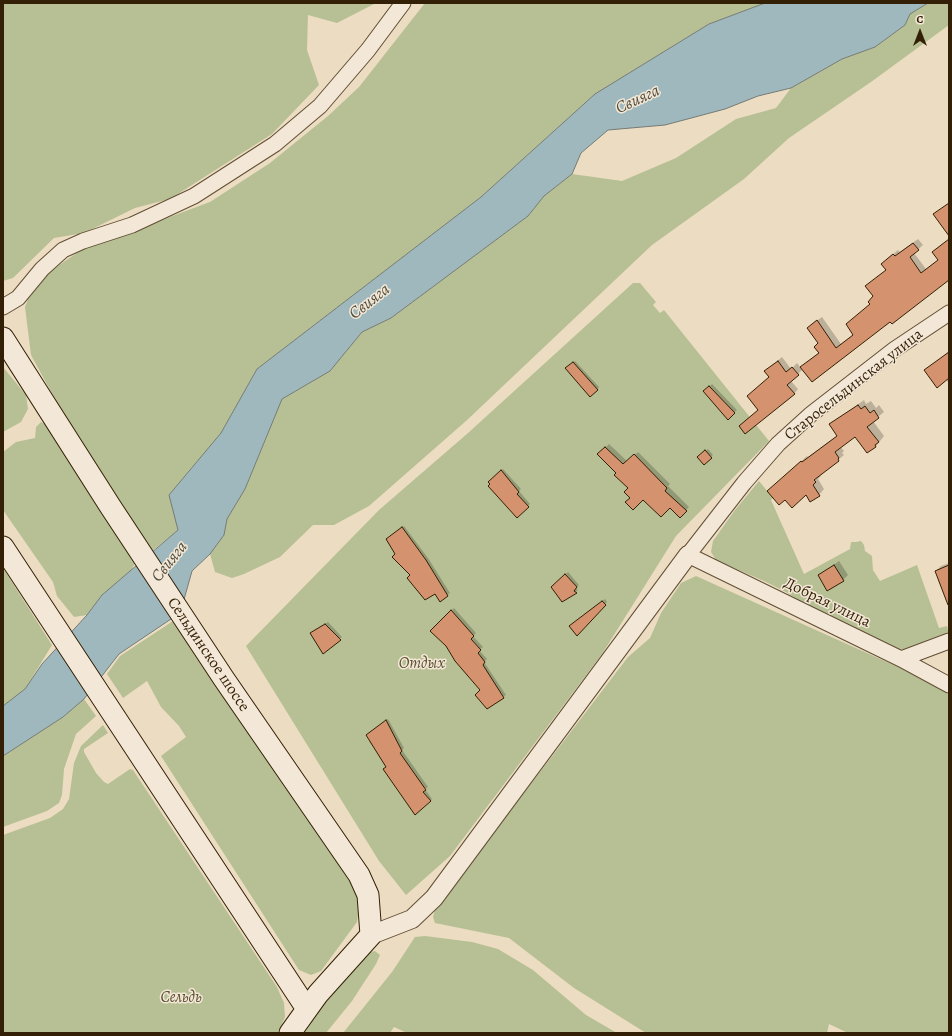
<!DOCTYPE html>
<html>
<head>
<meta charset="utf-8">
<style>
  body { margin:0 }
  #map { position:relative; width:952px; height:1036px; overflow:hidden; background:#ecdcc1; font-family:Alegreya,serif }
  canvas { display:block }
  .frame { position:absolute; inset:0; border:4px solid #331f05; pointer-events:none }
  .north { position:absolute; left:900px; top:12px; width:40px; height:40px; -webkit-text-stroke:3px #f3e8d7; paint-order:stroke; rotate:0deg; font-size:11px; font-weight:700; line-height:16px; text-align:center; color:#331f05 }
  .north::after { content:''; display:block; margin:auto; width:14px; height:18px; background:#331f05; clip-path:polygon(50% 0,100% 100%,50% 72%,0 100%) }
</style>
</head>
<body>
<div id="map">
<canvas width="952" height="1036"></canvas>
<div class="frame"></div>
<div class="north">С</div>
</div>
<script>
const context = document.querySelector('canvas').getContext('2d');
context.lineJoin = 'round';
function fillPath(path, color) { context.fillStyle = color; context.fill(path, 'evenodd'); }
const poly = rows => new Path2D(rows.map(r => 'M' + r).join(''));
function trace(path, color, width, dash) { context.strokeStyle = color; context.lineWidth = width; context.lineCap = dash ? 'butt' : 'round'; context.setLineDash(dash || []); context.stroke(path); }
function drawText(font, color, halo, rows, align = 'center') {
  context.font = font + ' Alegreya,serif'; context.lineWidth = 3; context.setLineDash([]); context.textBaseline = 'middle'; context.strokeStyle = halo; context.fillStyle = color; for (const [text, x, y, turn = 0] of rows) {
    context.save(); context.translate(x, y); context.rotate((+turn || 0) * Math.PI / 180); context.textAlign = isNaN(turn) ? turn : align; if (halo) context.strokeText(text, 0, 0); context.fillText(text, 0, 0); context.restore();
  }
}
fillPath(poly([
  [3,3,376,3,337,23,308,15,307,50,319,85,272,134,170,199,135,208,84,233,54,238,13,278,3,281],
  [425,3,765,3,709,24,595,94,481,197,257,369,221,433,170,494,178,530,152,551,62,412,31,355,25,307,30,294,52,270,81,250,210,202,270,163,328,116,359,87],
  [928,3,949,3,949,25,871,82,789,138,744,179,652,245,466,421,369,506,334,525,313,525,280,557,244,574,232,578,215,572,210,554,224,535,227,519,245,489,282,399,330,371,362,332,391,318,528,216,544,196,572,174,622,181,676,158,736,119,776,108,791,88,842,59,875,47,905,25,910,14],
  [633,283,640,283,656,302,653,305,660,313,664,310,769,441,676,536,602,654,450,856,406,895,379,861,246,646,379,510,468,433],
  [3,367,26,395,28,409,21,422,3,432],
  [41,422,49,426,135,563,131,571,102,595,87,615,74,617,57,596,53,582,3,510,3,452,16,442,35,438,36,427],
  [759,481,773,498,771,500,804,574,850,549,851,542,856,542,861,541,864,545,865,551,872,556,873,570,880,581,917,565,939,628,947,626,949,635,912,648,899,650,804,604,786,592,766,582,716,560,711,552,713,541,735,510],
  [3,568,52,645,25,689,3,706],
  [696,576,898,667,949,694,949,1033,848,1033,829,1024,827,1033,646,1033,574,988,509,938,435,923,433,917,435,910,501,823,628,657,650,638,661,613,681,583],
  [176,619,353,883,360,902,357,922,321,971,311,975,299,970,161,756,186,737,179,726,161,707,147,681,123,698,107,674,120,656],
  [84,699,96,716,76,734,64,769,62,795,59,803,47,811,3,827,3,756,63,717],
  [103,725,108,733,84,749,84,752,96,773,104,782,108,784,130,769,133,770,277,987,284,1003,285,1017,278,1033,3,1033,3,835,50,818,63,809,69,799,74,763,81,746],
  [425,936,472,942,498,949,533,970,586,1015,617,1033,407,1033,394,1027,390,1033,343,1033,392,972,415,937],
  [375,951,380,955,376,964,352,1001,326,1033,304,1033,341,980,366,953]
]), '#b7c094');
const water = poly([
  [765,3,928,3,910,14,905,25,875,47,842,59,791,88,758,96,725,109,665,125,608,130,581,153,572,174,544,196,528,216,391,318,362,332,330,371,282,399,245,489,227,519,224,535,210,554,192,571,183,603,174,617,119,654,84,699,63,717,3,756,3,706,25,689,42,664,87,615,102,595,178,530,169,495,221,433,257,369,481,197,595,94,709,24,765,3]
]);
fillPath(water, '#9fb8be');
trace(water, '#747b74', 1);
fillPath(poly([
  [918,239,923,245,914,253,926,269,939,260,933,252,949,239,949,278,890,320,812,381,803,369,791,381,798,389,794,394,759,410,748,396,770,377,770,367,782,357,791,369,797,363,801,368,820,352,819,343,812,324,822,317,841,344,854,334,887,270,886,260,898,250,900,252],
  [949,351,949,384,946,379,925,370],
  [575,361,599,387,597,390,567,368],
  [712,384,737,410,728,418,705,391],
  [864,400,866,404,871,401,876,408,879,405,884,412,873,421,884,436,876,446,867,452,855,435,840,446,844,451,842,453,844,455,820,474,821,476,818,479,824,489,819,495,806,494,774,486,807,456,808,457,838,435,830,425],
  [609,444,627,461,638,452,670,484,668,486,689,507,680,517,670,507,643,498,631,498,629,488,618,473,599,454],
  [708,449,713,455,704,463,699,457],
  [503,469,521,489,519,491,530,504,517,517,489,482],
  [404,526,428,558,450,593,447,595,435,593,412,575,397,554,390,537],
  [839,561,848,575,843,580,819,576],
  [949,563,949,586,936,571,941,566],
  [568,572,579,585,576,588,578,590,576,592,552,587],
  [605,599,607,602,577,635,572,624],
  [454,608,476,633,473,636,483,647,479,650,487,659,484,662,506,695,487,707,481,690,447,646,432,631],
  [328,622,342,637,323,652,311,633],
  [388,719,404,748,402,750,428,787,425,789,432,799,430,801,387,767,369,741,369,733]
]), '#0003');
const building = poly([
  [949,203,949,236,933,214,949,203],
  [949,239,949,280,892,324,890,322,812,382,800,367,819,353,814,347,818,343,807,328,817,320,836,348,853,335,846,324,870,304,868,302,873,296,865,286,886,270,881,264,893,254,895,256,913,243,919,250,910,257,921,273,938,260,932,252,949,239],
  [949,352,949,378,937,388,924,370,949,352],
  [778,361,786,372,792,367,799,375,787,385,795,394,745,434,739,426,758,410,747,396,769,377,764,371,778,361],
  [573,362,598,390,590,397,565,368,573,362],
  [709,386,735,413,728,420,703,391,709,386],
  [858,405,861,409,865,406,870,413,874,410,879,418,867,427,879,442,875,445,876,447,867,453,855,437,835,452,839,458,838,459,839,461,814,480,816,482,813,485,820,496,810,502,806,495,792,508,785,500,779,505,767,491,801,461,802,462,837,436,829,424,858,405],
  [605,447,623,464,634,454,667,488,665,491,687,511,680,518,670,508,661,517,643,500,633,510,625,502,630,498,624,492,628,488,614,475,616,473,597,454,605,447],
  [705,450,712,458,704,465,697,457,705,450],
  [501,470,519,492,517,494,529,507,517,518,488,486,490,484,488,482,501,470],
  [402,527,426,560,448,596,440,602,435,594,425,600,407,578,410,575,392,557,395,554,386,539,402,527],
  [834,565,844,581,827,591,818,575,834,565],
  [949,565,949,605,948,605,935,571,949,565],
  [565,574,577,587,574,591,577,593,562,602,551,587,565,574],
  [602,601,606,605,577,636,569,626,602,601],
  [451,610,474,636,471,639,481,650,478,653,485,662,483,665,504,698,487,709,475,695,480,690,455,661,446,646,430,631,451,610],
  [325,624,341,640,323,654,310,633,325,624],
  [386,720,402,751,400,753,426,790,423,792,431,801,415,815,383,769,386,767,366,735,386,720]
]);
fillPath(building, '#d4936e');
trace(building, '#331f05', 1);
const minor = poly([
  [3,307,18,298,42,269,63,250,83,241,132,225,194,196,275,144,320,106,368,50,403,3],
  [949,313,895,349,810,415,778,444,744,483,688,555,901,659,949,685],
  [901,659,949,641]
]);
const tertiary = poly([
  [371,935,412,919,434,898,688,555]
]);
const secondary = poly([
  [3,338,110,506,224,679,359,875,368,895,371,935,318,994,290,1033],
  [3,547,307,1009]
]);
trace(minor, '#614e34', 17);
trace(tertiary, '#614e34', 20);
trace(secondary, '#331f05', 23);
trace(minor, '#f3e8d7', 15);
trace(tertiary, '#f3e8d7', 18);
trace(secondary, '#f3e8d7', 21);
drawText('16px', '#331f05', '#f3e8d7', [
  ["Старосельдинская улица",854,385,-38],
  ["Добрая улица",827,603,26],
  ["Сельдинское шоссе",208,655,56]
]);
drawText('italic 16px', '#5b4f30', '#f3e8d7', [
  ["Отдых",422,664],
  ["Сельдь",181,998]
]);
drawText('italic 17px', '#534d3c', '#f3e8d7', [
  ["Свияга",638,100,-25],
  ["Свияга",370,302,-38],
  ["Свияга",170,562,-51]
]);
</script>
</body>
</html>
